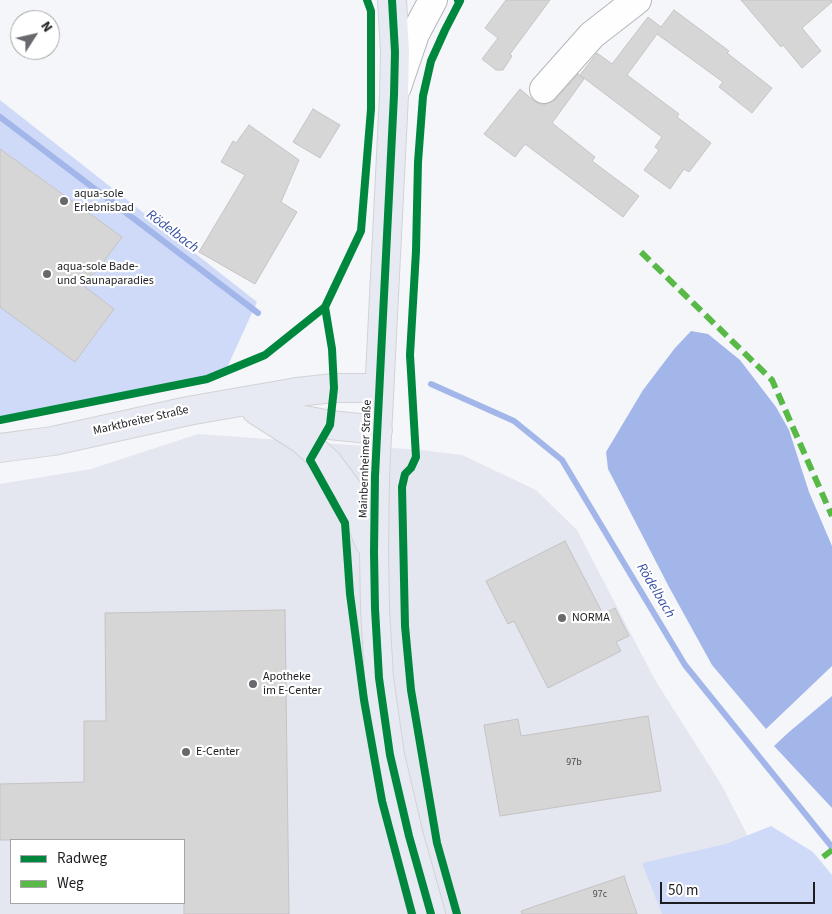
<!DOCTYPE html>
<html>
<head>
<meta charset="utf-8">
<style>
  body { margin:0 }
  #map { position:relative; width:832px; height:914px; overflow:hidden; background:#f5f6fa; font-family:"Source Sans 3",sans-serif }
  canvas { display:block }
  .legend { position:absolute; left:10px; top:839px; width:175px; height:65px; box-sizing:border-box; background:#fff; border:1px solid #a4a5a6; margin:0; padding:6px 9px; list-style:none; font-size:15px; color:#1c1d20 }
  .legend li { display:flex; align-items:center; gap:10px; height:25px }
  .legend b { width:25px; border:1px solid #a4a5a6 }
  .north { position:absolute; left:10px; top:10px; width:50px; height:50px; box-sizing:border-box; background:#fff; border:1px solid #a4a5a6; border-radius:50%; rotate:55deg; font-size:14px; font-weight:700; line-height:20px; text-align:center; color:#1c1d20 }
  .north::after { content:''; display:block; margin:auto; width:18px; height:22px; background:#68696c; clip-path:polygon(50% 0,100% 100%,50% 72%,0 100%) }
  .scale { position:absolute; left:660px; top:882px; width:155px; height:22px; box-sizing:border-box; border:2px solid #1c1d20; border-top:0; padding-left:6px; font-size:15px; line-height:18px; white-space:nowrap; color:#1c1d20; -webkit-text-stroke:4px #fff; paint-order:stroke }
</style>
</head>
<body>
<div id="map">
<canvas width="832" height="914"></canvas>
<ul class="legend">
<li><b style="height:6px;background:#00873e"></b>Radweg</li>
<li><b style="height:6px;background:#58b947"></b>Weg</li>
</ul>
<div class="north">N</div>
<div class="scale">50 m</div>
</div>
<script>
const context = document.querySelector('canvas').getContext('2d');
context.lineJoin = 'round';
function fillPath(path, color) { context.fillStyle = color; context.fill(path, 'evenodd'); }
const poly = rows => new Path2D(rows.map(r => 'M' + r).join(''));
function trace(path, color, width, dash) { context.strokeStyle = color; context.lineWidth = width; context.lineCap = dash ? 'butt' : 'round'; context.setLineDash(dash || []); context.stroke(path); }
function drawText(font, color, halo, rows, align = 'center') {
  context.font = font + ' "Source Sans 3",sans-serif'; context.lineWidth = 4.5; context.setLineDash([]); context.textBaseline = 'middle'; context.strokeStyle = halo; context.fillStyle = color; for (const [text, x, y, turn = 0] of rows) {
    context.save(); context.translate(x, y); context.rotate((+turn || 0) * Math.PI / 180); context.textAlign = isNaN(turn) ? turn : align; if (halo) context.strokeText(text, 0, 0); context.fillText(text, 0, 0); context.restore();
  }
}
fillPath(poly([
  [198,434,421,450,462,455,536,490,577,530,655,680,721,784,788,914,0,914,0,484,91,469],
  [11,840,184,840,184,903,11,903]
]), '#e4e7f0');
fillPath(poly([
  [0,100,257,302,226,370,207,377,0,418],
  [771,826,813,852,832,875,832,914,662,914,642,863,726,844]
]), '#cfdaf8');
fillPath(poly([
  [691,331,708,334,740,360,776,407,789,430,809,492,832,546,832,666,766,729,712,665,669,587,608,469,606,452,643,390,675,348],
  [832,696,832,808,774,746,789,732]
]), '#a3b6ea');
trace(poly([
  [0,117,258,313],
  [431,384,514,421,562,460,685,665,832,847]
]), '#a3b6ea', 6);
const building = poly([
  [506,0,550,0,510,54,512,56,503,70,496,70,482,59,498,38,485,28,506,0],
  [741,0,832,0,832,2,802,28,821,51,802,68,783,45,781,47,741,0],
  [674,10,729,51,727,53,772,88,752,113,719,87,723,82,657,34,627,75,679,114,677,117,711,143,689,172,684,169,670,189,644,170,659,150,655,147,662,137,580,75,597,53,612,64,648,17,661,27,674,10],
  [578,74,584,79,552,123,595,157,592,161,639,196,623,217,525,144,515,157,484,134,520,89,534,101,543,105,555,100,578,74],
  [313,109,340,125,320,158,293,142,313,109],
  [249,125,299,160,281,202,297,212,255,284,199,252,245,175,221,162,233,141,236,143,249,125],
  [0,149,122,237,104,261,107,264,80,283,114,309,75,362,0,307,0,149],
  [565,541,603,614,615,608,629,636,616,642,621,651,548,688,514,621,508,624,486,581,565,541],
  [285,610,289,914,184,914,184,840,0,840,0,784,84,782,84,721,106,721,105,613,285,610],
  [648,716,661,791,500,816,484,725,518,719,521,736,648,716],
  [624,876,637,914,522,914,521,911,624,876]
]);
fillPath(building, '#d7d6d7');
trace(building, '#c5c3c4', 1);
const minor = poly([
  [397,87,415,34,433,0],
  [544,89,592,35,637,0]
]);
const major = poly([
  [392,0,395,52,394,95,375,476,374,552,375,609,379,678,390,755,409,836,431,914],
  [256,410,303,440,328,463,348,490,369,542],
  [273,414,330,425,378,430],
  [0,448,53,441,188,411,297,392,334,388,379,388]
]);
trace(minor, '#b5b6b9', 30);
trace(major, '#d2d3d5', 30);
trace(minor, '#fefefe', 28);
trace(major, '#e7eaf2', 28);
trace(poly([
  [641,252,772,380,832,516],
  [823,857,832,850]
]), '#58b947', 6, [12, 6]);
trace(poly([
  [392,0,395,52,394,95,375,476,374,552,375,609,379,678,390,755,409,836,431,914],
  [325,307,332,349,334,388,330,425,310,460,345,523,350,594,364,700,382,801,412,914],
  [0,420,207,379,265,355,325,307,361,231,371,109,371,11,367,0],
  [457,914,437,843,411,690,405,626,402,487,405,474,411,468,416,457,410,355,416,251,418,162,423,96,431,61,445,30,460,1,458,0]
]), '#00873e', 8);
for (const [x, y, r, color] of [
  [64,201,5,"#68696c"],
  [47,274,5,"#68696c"],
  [562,618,5,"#68696c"],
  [253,684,5,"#68696c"],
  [186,752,5,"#68696c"]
]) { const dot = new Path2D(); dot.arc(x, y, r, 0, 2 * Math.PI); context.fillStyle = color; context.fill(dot); trace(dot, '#fff', 2); }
drawText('10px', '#4b4b4e', null, [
  ["97b",574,763],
  ["97c",600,895]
]);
drawText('12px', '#1c1d20', '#fff', [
  ["aqua-sole",74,194],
  ["Erlebnisbad",74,208],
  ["aqua-sole Bade-",57,267],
  ["und Saunaparadies",57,281],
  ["NORMA",572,618],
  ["Apotheke",263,677],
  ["im E-Center",263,691],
  ["E-Center",196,752]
], 'left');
drawText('12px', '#1c1d20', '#fff', [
  ["Marktbreiter Straße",141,421,-13],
  ["Mainbernheimer Straße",366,459,-88]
]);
drawText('italic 14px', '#354da4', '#fff', [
  ["Rödelbach",172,232,37],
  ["Rödelbach",655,591,59]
]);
</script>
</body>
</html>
